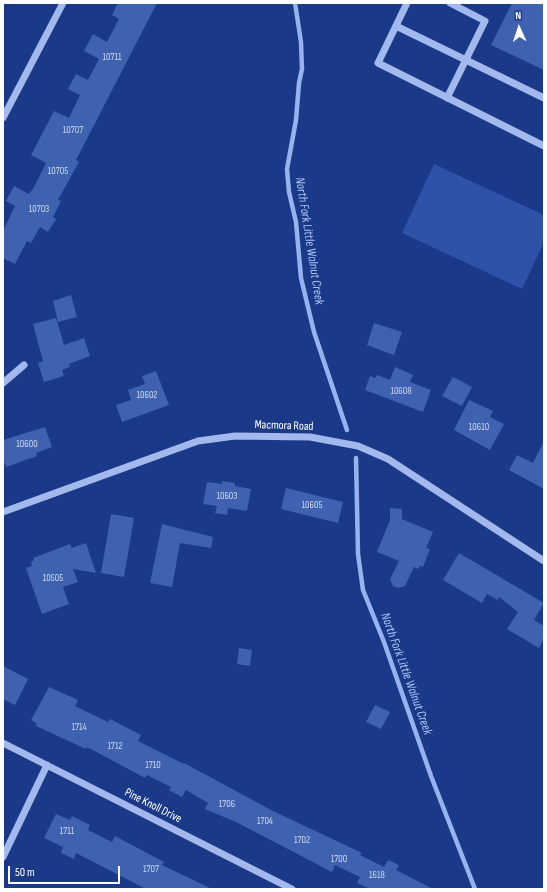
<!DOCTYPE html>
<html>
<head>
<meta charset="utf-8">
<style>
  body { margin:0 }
  #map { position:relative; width:547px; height:892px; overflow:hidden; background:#1a3a89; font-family:"Sofia Sans Condensed",sans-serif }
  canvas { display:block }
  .frame { position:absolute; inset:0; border:4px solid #fff; pointer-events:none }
  .north { position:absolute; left:499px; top:8px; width:40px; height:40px; -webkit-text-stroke:3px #1a3a89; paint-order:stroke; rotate:357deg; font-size:11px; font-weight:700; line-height:16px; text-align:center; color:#fff }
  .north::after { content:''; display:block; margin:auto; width:14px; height:18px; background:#fff; clip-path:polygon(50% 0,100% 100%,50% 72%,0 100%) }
  .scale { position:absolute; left:8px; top:866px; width:112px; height:18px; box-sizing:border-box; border:2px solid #fff; border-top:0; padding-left:5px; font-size:12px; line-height:14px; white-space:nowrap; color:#fff; -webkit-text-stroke:3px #1a3a89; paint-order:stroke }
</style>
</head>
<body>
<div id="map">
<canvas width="547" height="892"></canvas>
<div class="frame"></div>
<div class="north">N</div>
<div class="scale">50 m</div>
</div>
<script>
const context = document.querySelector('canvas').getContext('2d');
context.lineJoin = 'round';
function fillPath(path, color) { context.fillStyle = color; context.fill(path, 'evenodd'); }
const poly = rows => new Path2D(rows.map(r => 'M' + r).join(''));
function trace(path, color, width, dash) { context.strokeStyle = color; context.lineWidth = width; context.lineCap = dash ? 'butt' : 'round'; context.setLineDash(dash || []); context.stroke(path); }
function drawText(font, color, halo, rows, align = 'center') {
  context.font = font + ' "Sofia Sans Condensed",sans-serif'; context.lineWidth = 3; context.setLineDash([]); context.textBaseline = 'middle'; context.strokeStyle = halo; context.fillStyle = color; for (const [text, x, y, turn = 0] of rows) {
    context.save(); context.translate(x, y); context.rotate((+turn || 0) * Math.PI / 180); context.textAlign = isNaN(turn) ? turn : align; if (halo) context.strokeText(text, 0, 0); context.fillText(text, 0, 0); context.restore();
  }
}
fillPath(poly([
  [434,164,544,215,544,242,522,289,402,233]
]), '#2d52a7');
trace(poly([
  [295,3,301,42,302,69,299,83,296,120,287,169,289,192,296,222,301,278,314,332,347,430],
  [356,458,358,554,363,590,384,642,431,776,475,889]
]), '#96b2ef', 4.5);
fillPath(poly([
  [118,3,157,3,76,160,79,162,58,200,61,201,53,217,56,219,48,232,40,227,31,243,27,241,15,264,3,258,3,231,15,206,6,201,14,186,29,194,34,187,46,163,31,155,54,111,69,118,80,95,68,89,76,74,88,80,99,59,84,51,93,34,107,42,119,19,112,15],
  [512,3,544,3,544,70,491,45],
  [71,295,77,317,58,322,53,301],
  [56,318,64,345,84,338,90,356,69,364,70,367,62,370,64,376,44,382,38,363,43,361,33,324],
  [374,323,402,332,394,355,367,345],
  [395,367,413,375,410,382,431,390,423,412,365,390,370,376,375,378,377,375,390,380],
  [156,371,169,405,122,422,116,405,131,400,128,390,145,384,142,376],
  [453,377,472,387,462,406,442,396],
  [469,400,493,411,490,417,504,424,490,450,454,430],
  [45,427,52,447,36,453,37,456,6,467,3,459,3,440],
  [544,441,544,489,509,470,517,455,533,463],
  [222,481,235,483,235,486,251,489,247,511,228,508,227,515,215,513,217,506,203,504,207,482,222,484],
  [286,488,343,502,338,523,281,509],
  [390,508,402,509,402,519,433,532,426,548,430,549,423,567,420,566,418,569,414,567,405,586,398,588,393,586,390,579,399,561,377,552,390,520],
  [111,514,134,518,124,577,101,573],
  [162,524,213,537,211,548,180,543,172,587,150,583],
  [86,543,96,573,73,569,78,582,63,587,69,604,42,614,26,568,32,566,31,562,34,560,33,558,70,544,72,548],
  [459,553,544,603,534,620,544,626,544,639,539,648,507,629,518,612,499,597,498,600,487,594,482,603,443,580],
  [239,648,252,650,250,666,237,664],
  [3,666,28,679,15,705,3,699],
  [49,687,78,700,75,706,108,722,110,719,141,735,138,741,184,764,184,763,271,810,362,853,360,855,384,867,388,860,399,865,396,870,433,889,370,889,357,883,360,877,335,865,332,872,236,822,205,809,208,803,186,790,182,797,169,790,171,787,147,775,145,778,87,747,86,749,36,726,37,724,31,720],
  [375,705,390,712,381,729,366,722],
  [56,814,70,820,72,816,90,825,88,830,112,842,115,836,164,862,162,865,212,889,146,889,76,853,74,859,61,853,63,847,44,838]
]), '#3e61b0');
trace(poly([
  [407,3,378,63,544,146],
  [396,26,544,98],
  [447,98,485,21,450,3],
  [3,118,63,3],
  [3,383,24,365],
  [3,512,198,441,235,436,310,437,358,446,388,459,544,561],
  [3,743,292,889],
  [3,857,47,765]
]), '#a3b9ed', 7);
drawText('10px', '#cfd8eb', null, [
  ["10711",112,57],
  ["10707",73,130],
  ["10705",58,171],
  ["10703",39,209],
  ["10608",401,391],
  ["10602",147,395],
  ["10610",479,427],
  ["10600",27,444],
  ["10603",227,496],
  ["10605",312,505],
  ["10505",53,578],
  ["1714",79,727],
  ["1712",115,746],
  ["1710",153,765],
  ["1706",227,804],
  ["1704",265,821],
  ["1711",67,831],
  ["1702",302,840],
  ["1700",339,859],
  ["1707",151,869],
  ["1618",377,875]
]);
drawText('12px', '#fff', '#1a3a89', [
  ["Macmora Road",284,426,2],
  ["Pine Knoll Drive",153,806,27]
]);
drawText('italic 13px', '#aec4f4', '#1a3a89', [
  ["North Fork Little Walnut Creek",309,241,81],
  ["North Fork Little Walnut Creek",406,674,70]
]);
</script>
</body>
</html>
